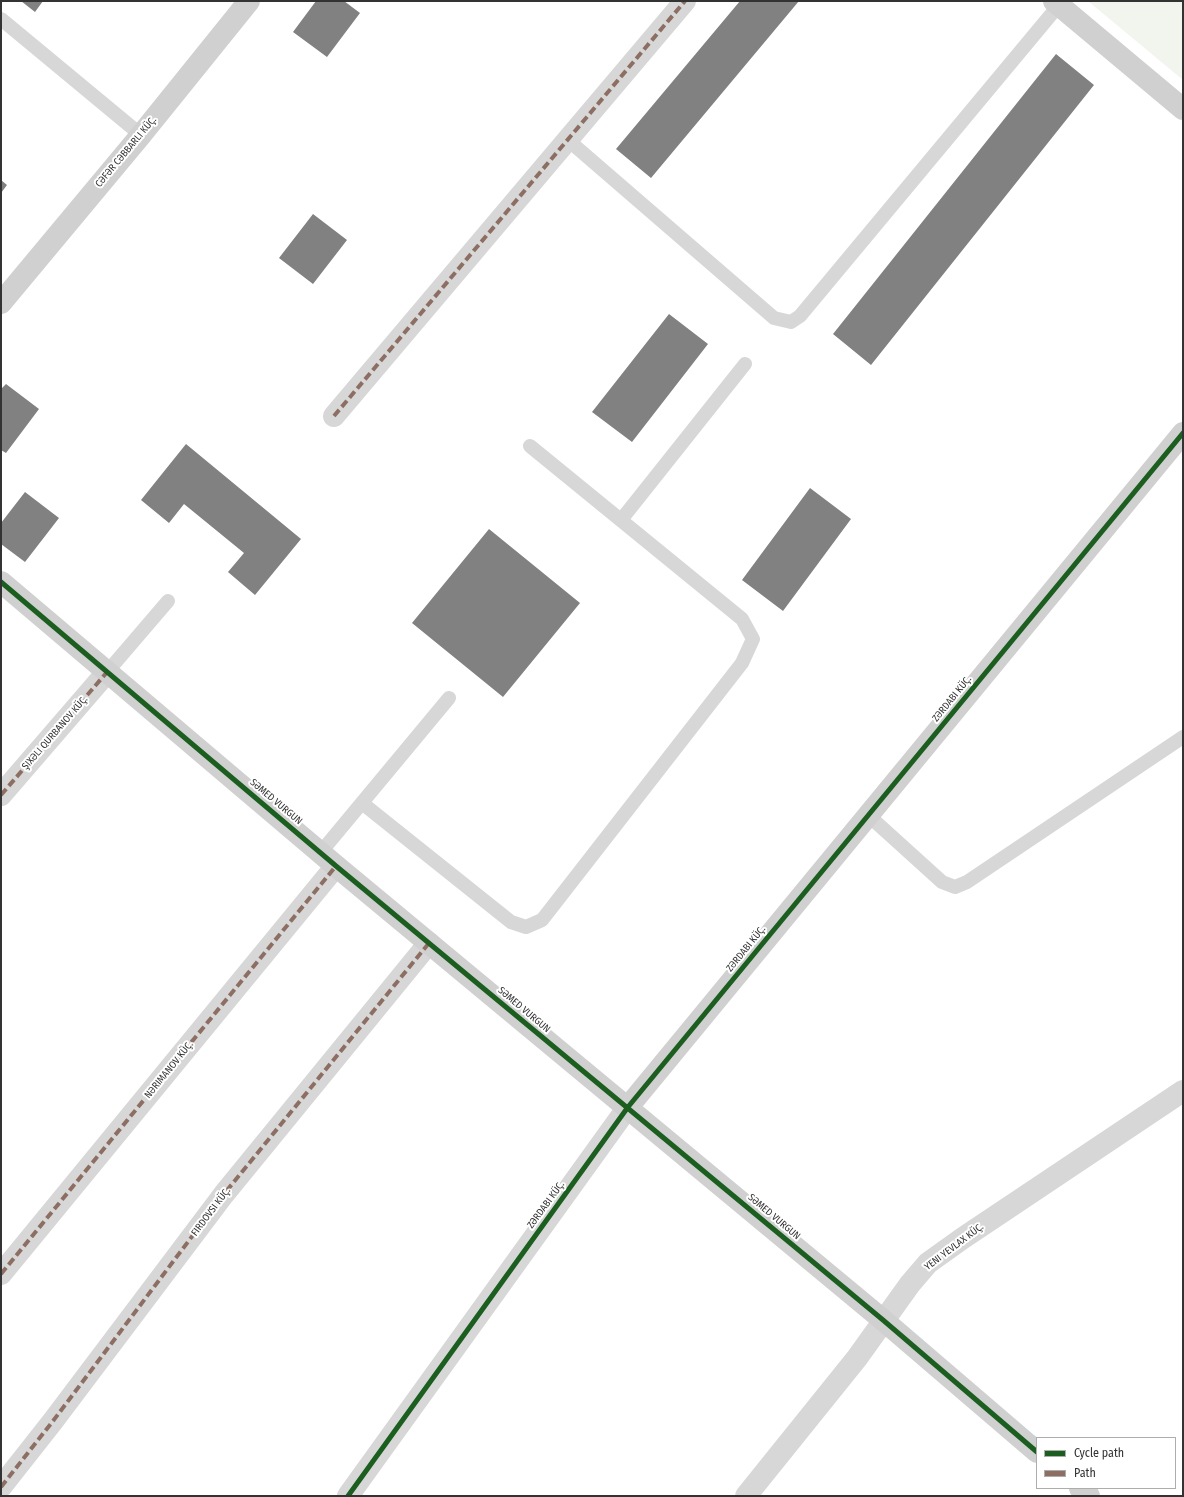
<!DOCTYPE html>
<html>
<head>
<meta charset="utf-8">
<style>
  body { margin:0 }
  #map { position:relative; width:1184px; height:1497px; overflow:hidden; background:#fff; font-family:"Fira Sans Condensed",sans-serif }
  canvas { display:block }
  .frame { position:absolute; inset:0; border:2px solid #333; pointer-events:none }
  .legend { position:absolute; left:1036px; top:1437px; width:140px; height:52px; box-sizing:border-box; background:#fff; border:1px solid #adadad; margin:0; padding:5px 7px; list-style:none; font-size:12px; color:#333 }
  .legend li { display:flex; align-items:center; gap:8px; height:20px }
  .legend b { width:20px; border:1px solid #adadad }
</style>
</head>
<body>
<div id="map">
<canvas width="1184" height="1497"></canvas>
<div class="frame"></div>
<ul class="legend">
<li><b style="height:5px;background:#1b5e20"></b>Cycle path</li>
<li><b style="height:5px;background:#8d6e63"></b>Path</li>
</ul>
</div>
<script>
const context = document.querySelector('canvas').getContext('2d');
context.lineJoin = 'round';
function fillPath(path, color) { context.fillStyle = color; context.fill(path, 'evenodd'); }
const poly = rows => new Path2D(rows.map(r => 'M' + r).join(''));
function trace(path, color, width, dash) { context.strokeStyle = color; context.lineWidth = width; context.lineCap = dash ? 'butt' : 'round'; context.setLineDash(dash || []); context.stroke(path); }
function drawText(font, color, halo, rows, align = 'center') {
  context.font = font + ' "Fira Sans Condensed",sans-serif'; context.lineWidth = 4; context.setLineDash([]); context.textBaseline = 'middle'; context.strokeStyle = halo; context.fillStyle = color; for (const [text, x, y, turn = 0] of rows) {
    context.save(); context.translate(x, y); context.rotate((+turn || 0) * Math.PI / 180); context.textAlign = isNaN(turn) ? turn : align; if (halo) context.strokeText(text, 0, 0); context.fillText(text, 0, 0); context.restore();
  }
}
fillPath(poly([
  [1088,1,1183,1,1183,80]
]), '#f1f5ed');
fillPath(poly([
  [21,1,43,1,35,12],
  [316,1,344,1,360,13,327,57,293,32],
  [740,1,799,1,651,178,616,149],
  [1056,54,1094,85,871,365,833,334],
  [1,180,7,185,1,193],
  [313,214,347,240,313,284,279,258],
  [669,314,708,344,632,442,592,412],
  [6,384,39,409,6,453,1,450,1,389],
  [186,444,301,539,255,595,228,572,244,553,184,504,169,523,141,500],
  [810,488,851,519,783,611,742,580],
  [25,492,59,518,25,562,1,544,1,523],
  [489,529,580,603,503,697,412,623]
]), '#818181');
trace(poly([
  [1,19,141,135],
  [568,140,774,318,791,322,800,316,1059,5],
  [621,520,745,364],
  [108,671,168,601],
  [362,803,511,922,526,927,542,920,742,663,753,639,742,619,530,446],
  [868,815,942,882,955,887,967,882,1183,737],
  [321,852,449,698]
]), '#d7d7d7', 14);
trace(poly([
  [334,416,685,1],
  [1,795,108,671],
  [1,1274,336,866],
  [1,1487,53,1421,224,1194,429,943],
  [348,1496,628,1107],
  [746,1496,857,1358,910,1284,928,1263,963,1238,1183,1091]
]), '#d7d7d7', 22);
trace(poly([
  [1054,1,1183,109],
  [1,303,141,135,249,1],
  [1,582,336,866,883,1320,1037,1452],
  [628,1107,1183,433],
  [1080,1488,1089,1496]
]), '#d0d0d0', 22);
trace(poly([
  [334,416,685,1],
  [1,795,108,671],
  [1,1274,336,866],
  [1,1487,53,1421,224,1194,429,943]
]), '#8d6e63', 4, [8, 4]);
trace(poly([
  [1,582,336,866,883,1320,1037,1452],
  [348,1496,628,1107,1183,433]
]), '#1b5e20', 5);
drawText('10px', '#333', '#fff', [
  ["CƏFƏR CƏBBARLI KÜÇ.",126,152,-50],
  ["ZƏRDABI KÜÇ.",952,699,-51],
  ["ŞIXƏLI QURBANOV KÜÇ.",55,733,-49],
  ["SƏMED VURGUN",276,802,40],
  ["ZƏRDABI KÜÇ.",746,949,-51],
  ["SƏMED VURGUN",524,1010,40],
  ["NƏRIMANOV KÜÇ.",169,1070,-51],
  ["ZƏRDABI KÜÇ.",546,1205,-54],
  ["FIRDOVSI KÜÇ.",211,1212,-53],
  ["SƏMED VURGUN",774,1217,40],
  ["YENI YEVLAX KÜÇ.",954,1247,-37]
]);
</script>
</body>
</html>
